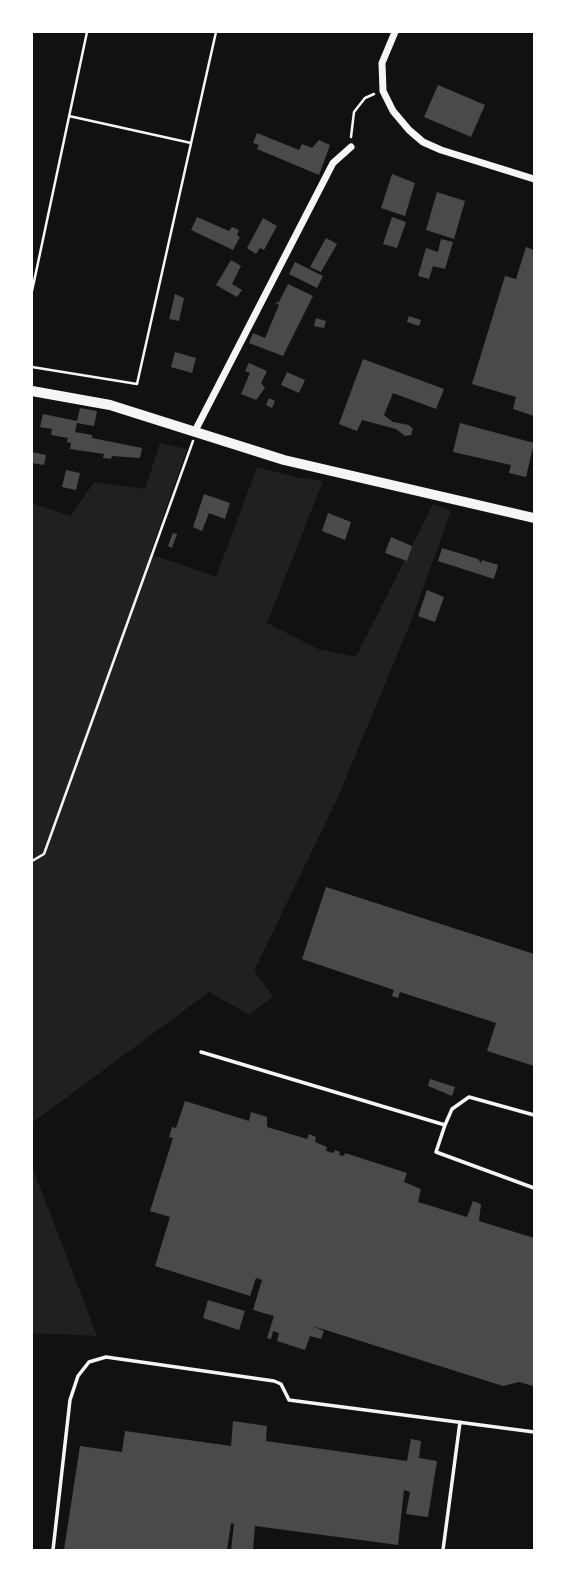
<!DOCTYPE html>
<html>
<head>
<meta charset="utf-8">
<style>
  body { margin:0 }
  #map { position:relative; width:566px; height:1582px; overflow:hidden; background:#111; font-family:Mulish,sans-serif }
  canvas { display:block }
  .frame { position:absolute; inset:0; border:33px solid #fff; pointer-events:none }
</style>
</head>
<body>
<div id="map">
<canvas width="566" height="1582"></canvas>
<div class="frame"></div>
</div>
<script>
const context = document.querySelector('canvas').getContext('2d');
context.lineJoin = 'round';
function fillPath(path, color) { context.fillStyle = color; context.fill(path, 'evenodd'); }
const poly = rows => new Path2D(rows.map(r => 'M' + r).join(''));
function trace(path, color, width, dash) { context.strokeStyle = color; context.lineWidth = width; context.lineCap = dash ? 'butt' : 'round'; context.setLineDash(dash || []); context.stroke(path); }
fillPath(poly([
  [160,443,187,449,150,554,216,577,257,467,298,478,323,481,267,623,318,649,356,657,433,504,451,511,410,624,338,797,254,971,273,996,249,1015,209,992,32,1123,32,503,71,516,94,482,145,489],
  [32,1166,97,1336,32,1333]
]), '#202020');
fillPath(poly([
  [438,85,485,105,471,137,424,117],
  [257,133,299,150,302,144,312,148,319,140,330,145,319,175,257,149,259,145,253,143],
  [392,174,415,183,405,216,381,208],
  [437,192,465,201,454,239,426,230],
  [197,217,229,231,232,227,239,230,237,235,240,237,233,250,191,230],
  [392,217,406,222,397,248,383,244],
  [263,218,277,226,264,250,260,248,256,254,247,248],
  [326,238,337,244,321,272,310,267],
  [441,239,453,242,445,269,433,266,429,279,418,276,426,248,438,252],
  [526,247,534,250,534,416,513,409,516,397,472,384,505,276,516,279],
  [231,260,241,266,232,284,242,290,237,297,216,285],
  [295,262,323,276,317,288,289,274],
  [288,284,313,296,283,356,249,343,253,333,265,338,279,305,275,303,279,302],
  [175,294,184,298,179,321,169,319],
  [409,316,421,320,419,326,407,322],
  [316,318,326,321,324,328,314,326],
  [175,352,196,358,192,373,171,367],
  [363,359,444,389,436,409,393,393,384,415,393,422,409,425,413,429,411,435,405,436,396,429,362,420,357,431,339,424],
  [249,363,267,371,261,383,265,388,256,400,241,394,250,373,245,371],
  [287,372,305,380,299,393,281,385],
  [269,398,275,401,272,408,266,405],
  [80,408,97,411,94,426,77,423,75,432,92,435,92,438,142,448,140,458,112,456,111,459,103,458,104,454,70,449,71,443,67,442,68,438,51,435,52,429,40,427,43,414,77,421],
  [460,423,534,443,526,477,509,473,511,465,453,452],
  [32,452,46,455,44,465,32,463],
  [66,470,80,473,76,490,62,487],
  [204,494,230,503,225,519,209,513,202,531,193,527],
  [328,513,351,522,345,540,322,531],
  [173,533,177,534,172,548,168,546],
  [391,537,412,546,407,561,385,553],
  [442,548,478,559,481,563,482,560,498,565,494,579,438,561],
  [427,590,444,597,435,622,418,616],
  [326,887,534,954,534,1066,487,1051,496,1023,400,992,398,998,392,996,394,990,302,959],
  [430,1079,455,1087,452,1096,428,1086],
  [185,1101,249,1121,251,1112,267,1117,267,1127,307,1139,309,1134,316,1137,315,1142,327,1147,326,1151,334,1153,335,1150,340,1152,339,1155,344,1156,345,1153,407,1173,404,1182,421,1189,418,1202,467,1217,473,1201,481,1204,479,1221,534,1238,533,1386,519,1382,503,1386,313,1326,324,1331,321,1339,310,1336,305,1350,277,1341,279,1333,273,1331,271,1339,267,1338,274,1316,253,1310,262,1280,256,1278,250,1296,155,1266,170,1217,150,1211,173,1138,169,1137,172,1127,176,1128],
  [208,1300,245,1311,239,1330,203,1318],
  [233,1421,267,1426,266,1441,407,1461,411,1439,421,1441,419,1458,437,1461,428,1517,406,1514,410,1492,404,1490,398,1545,255,1526,253,1550,231,1550,234,1524,231,1523,227,1550,64,1550,80,1446,122,1452,125,1431,231,1446]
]), '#4a4a4a');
trace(poly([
  [69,116,191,143],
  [351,137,354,112,365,98,374,94],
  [32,291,87,32],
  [32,367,137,384,216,32],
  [32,861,44,854,193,441]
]), '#f5f5f5', 2.5);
trace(poly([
  [201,1052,445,1125,452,1109,469,1097,534,1115],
  [445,1125,436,1152,534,1188],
  [53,1550,70,1400,78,1376,89,1362,106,1357,274,1381,281,1384,289,1400,534,1432],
  [443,1550,460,1422]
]), '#f5f5f5', 3.5);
trace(poly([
  [395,32,382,63,383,91,393,111,409,130,423,142,441,150,534,179],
  [195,431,333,163,351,147]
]), '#f5f5f5', 7);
trace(poly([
  [32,391,110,405,284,460,534,518]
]), '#f5f5f5', 10);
</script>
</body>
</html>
